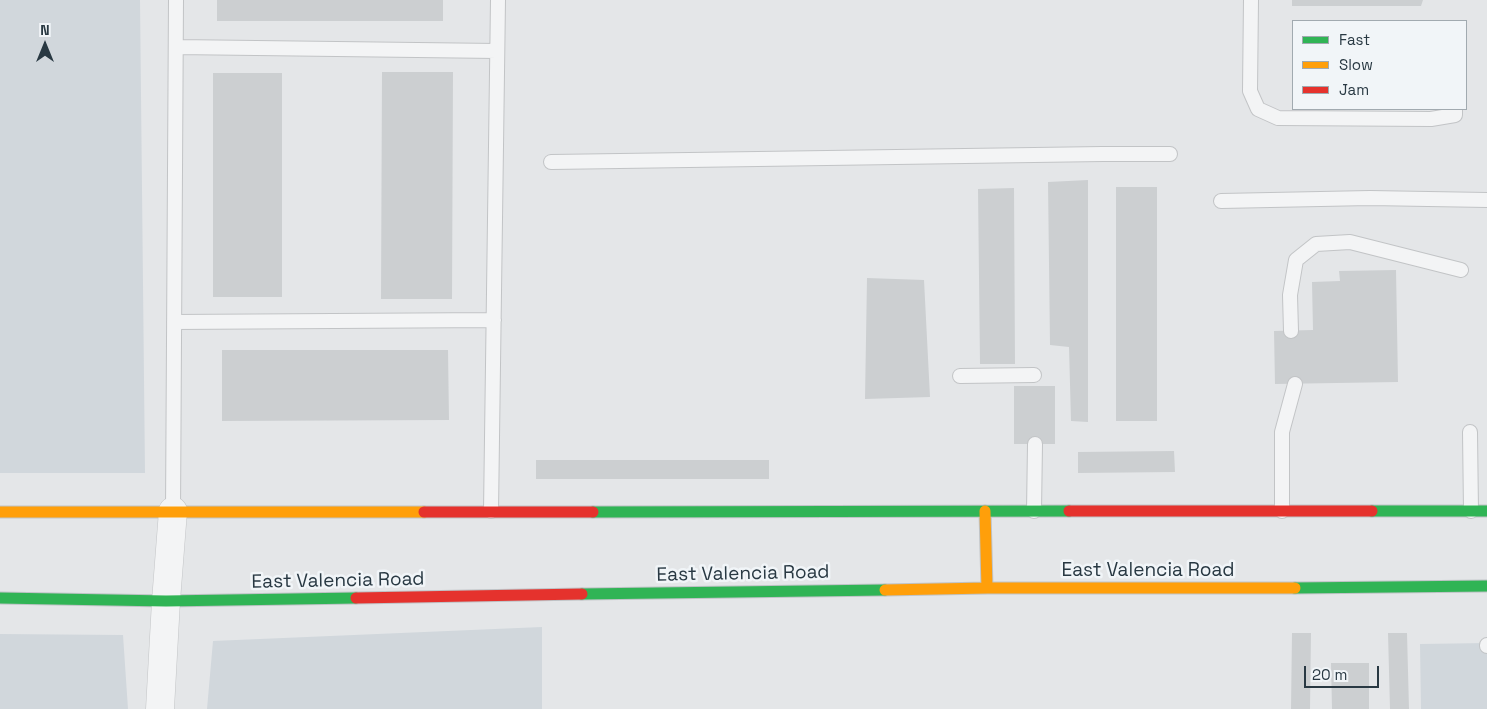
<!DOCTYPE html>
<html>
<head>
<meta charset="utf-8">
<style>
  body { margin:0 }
  #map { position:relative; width:1487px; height:709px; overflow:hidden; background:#e4e6e8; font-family:"Space Grotesk",sans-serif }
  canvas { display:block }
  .legend { position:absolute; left:1292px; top:20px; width:175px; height:90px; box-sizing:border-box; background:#f1f5f8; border:1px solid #a1aab0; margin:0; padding:6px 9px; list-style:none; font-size:15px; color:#293943 }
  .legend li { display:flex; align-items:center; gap:10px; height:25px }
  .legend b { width:25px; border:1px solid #a1aab0 }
  .north { position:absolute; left:20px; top:20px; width:50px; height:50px; -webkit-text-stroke:4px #f1f5f8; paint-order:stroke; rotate:0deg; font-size:14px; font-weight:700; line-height:20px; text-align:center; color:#293943 }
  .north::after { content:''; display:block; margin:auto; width:18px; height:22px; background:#293943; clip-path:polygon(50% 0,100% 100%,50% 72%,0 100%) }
  .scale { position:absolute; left:1304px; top:666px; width:75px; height:22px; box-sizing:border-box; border:2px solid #293943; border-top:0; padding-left:6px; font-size:15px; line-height:18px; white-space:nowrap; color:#293943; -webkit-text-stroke:4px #f1f5f8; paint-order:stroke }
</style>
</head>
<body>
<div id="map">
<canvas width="1487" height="709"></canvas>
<ul class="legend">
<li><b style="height:6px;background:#30b455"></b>Fast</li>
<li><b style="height:6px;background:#ff9f0a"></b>Slow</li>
<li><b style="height:6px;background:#e5322d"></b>Jam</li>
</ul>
<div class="north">N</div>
<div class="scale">20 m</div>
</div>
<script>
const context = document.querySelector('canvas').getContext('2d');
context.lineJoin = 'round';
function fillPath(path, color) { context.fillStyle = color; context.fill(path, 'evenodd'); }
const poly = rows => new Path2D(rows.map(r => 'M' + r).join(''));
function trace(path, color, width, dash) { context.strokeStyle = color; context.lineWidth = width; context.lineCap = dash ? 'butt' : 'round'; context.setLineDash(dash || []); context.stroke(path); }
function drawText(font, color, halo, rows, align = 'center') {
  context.font = font + ' "Space Grotesk",sans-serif'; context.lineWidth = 5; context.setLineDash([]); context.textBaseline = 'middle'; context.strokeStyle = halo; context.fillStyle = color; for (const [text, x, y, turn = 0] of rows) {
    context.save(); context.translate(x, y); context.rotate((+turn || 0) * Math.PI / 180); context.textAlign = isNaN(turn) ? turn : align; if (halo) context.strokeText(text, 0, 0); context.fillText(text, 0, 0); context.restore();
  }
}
fillPath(poly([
  [0,0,140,0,145,473,0,473],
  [542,627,542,709,207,709,213,641],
  [0,634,123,635,128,709,0,709],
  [1487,643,1487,709,1421,709,1420,644]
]), '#d1d7dc');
fillPath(poly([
  [217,0,443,0,443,21,217,21],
  [1292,0,1423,0,1421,6,1292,6],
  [382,72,453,72,452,299,381,299],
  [213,73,282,73,282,297,213,297],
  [1088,180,1088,422,1071,421,1069,347,1050,345,1048,182],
  [1116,187,1157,187,1157,421,1116,421],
  [1014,188,1015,364,980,364,978,189],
  [1396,270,1398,382,1275,384,1274,331,1313,330,1312,282,1340,281,1339,271],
  [867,278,924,280,930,397,865,399],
  [222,350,448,350,449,420,222,421],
  [1014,386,1055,386,1055,444,1014,444],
  [1174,451,1175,472,1078,473,1078,452],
  [536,460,769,460,769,479,536,479],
  [1292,633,1311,633,1310,709,1291,709],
  [1388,633,1407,633,1409,709,1390,709],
  [1331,663,1369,663,1369,709,1332,709]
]), '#cccfd1');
const lane = poly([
  [1251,0,1250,91,1258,109,1278,118,1431,119,1455,115,1455,109],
  [176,47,497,51],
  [551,162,1103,154,1170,154],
  [1221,201,1370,198,1487,200],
  [174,322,494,320],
  [1291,331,1290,295,1296,260,1316,244,1350,242,1461,270],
  [960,376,1034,375],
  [1470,432,1471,511],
  [173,511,176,0],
  [491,511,498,0],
  [1034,511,1035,444],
  [1282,511,1282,432,1295,384],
  [1487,645,1487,646]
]);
const street = poly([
  [160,709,166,601,173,511]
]);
const fast = poly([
  [1372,511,1487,511],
  [593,512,1069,511],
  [1295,588,1487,586],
  [582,594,885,590],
  [0,598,166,601,356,598]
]);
const slow = poly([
  [985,511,987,588],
  [0,512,424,512],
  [885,590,987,588,1295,588]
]);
const jam = poly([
  [1069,511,1372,511],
  [424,512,593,512],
  [356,598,582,594]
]);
trace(lane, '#c2c4c6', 16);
trace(street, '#c2c4c6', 29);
trace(fast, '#bfc3c6', 13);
trace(slow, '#bfc3c6', 13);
trace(jam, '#bfc3c6', 13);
trace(lane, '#f3f4f5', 14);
trace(street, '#f3f4f5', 28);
trace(fast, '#30b455', 11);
trace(slow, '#ff9f0a', 11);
trace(jam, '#e5322d', 11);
drawText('19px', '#293943', '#f1f5f8', [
  ["East Valencia Road",1148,571],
  ["East Valencia Road",743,574,-1],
  ["East Valencia Road",338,581,-1]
]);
</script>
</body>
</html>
